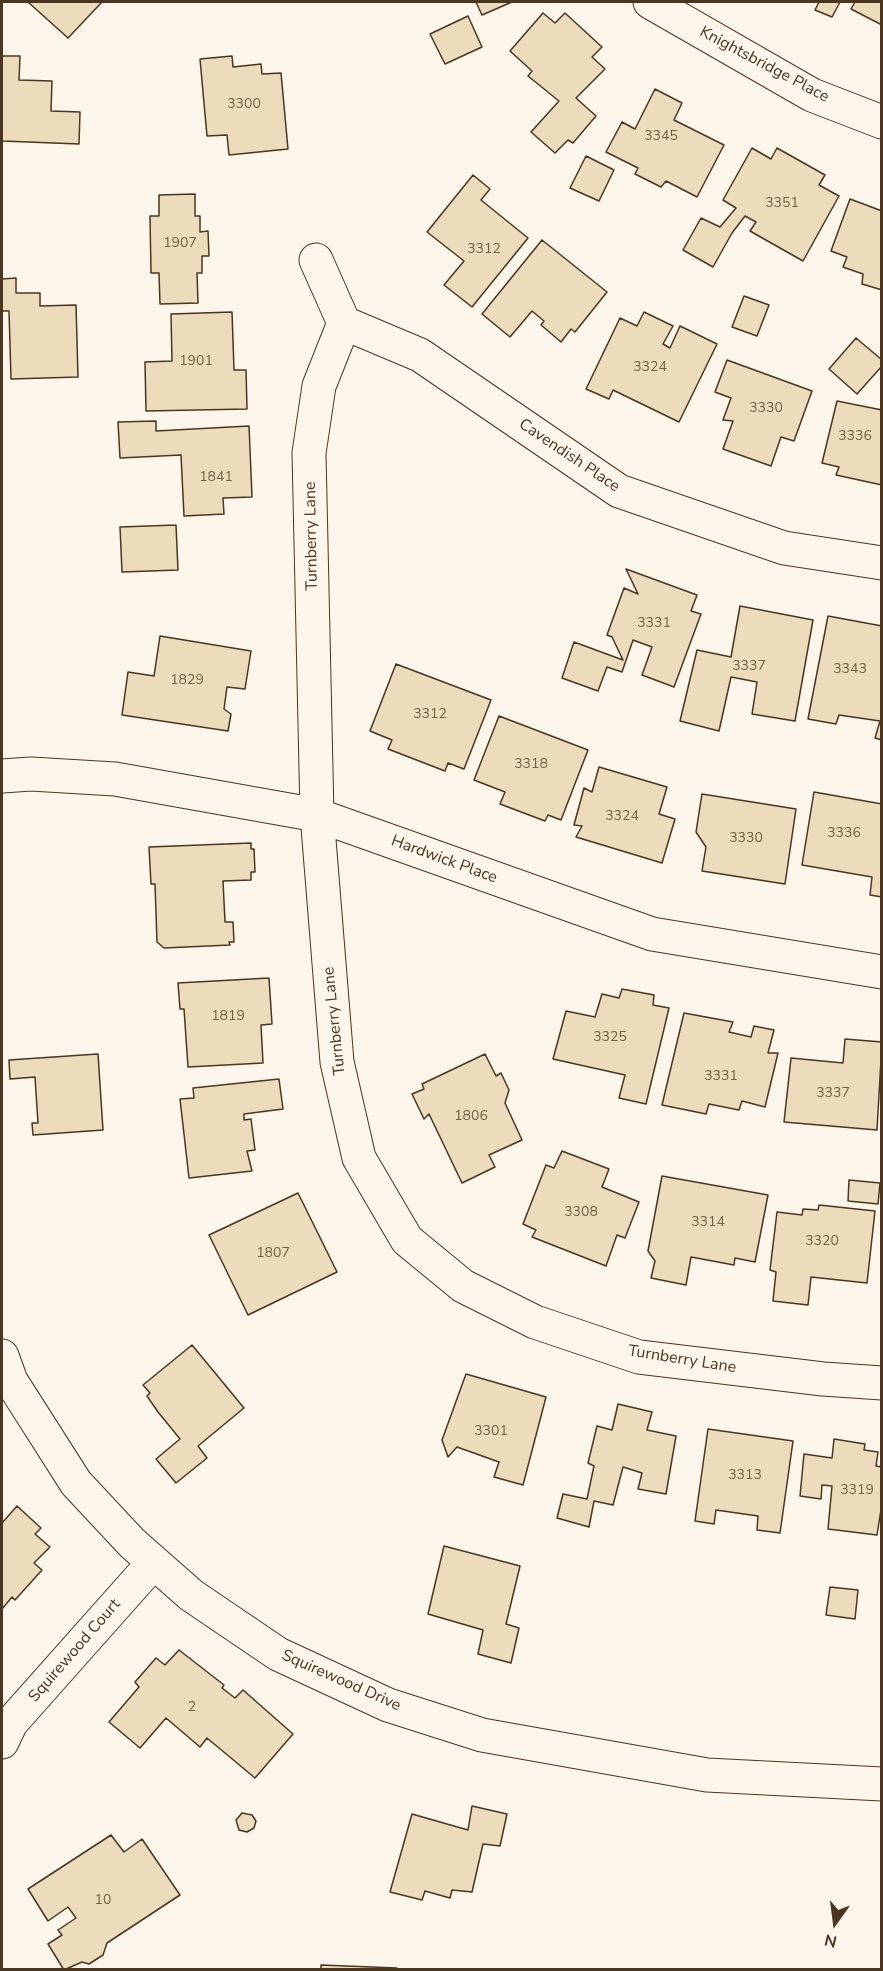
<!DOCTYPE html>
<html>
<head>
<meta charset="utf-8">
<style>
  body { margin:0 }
  #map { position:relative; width:883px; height:1971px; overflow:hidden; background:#fbf6e9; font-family:"Nunito Sans",sans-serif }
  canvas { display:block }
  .frame { position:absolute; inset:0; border:3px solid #4a3520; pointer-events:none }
  .north { position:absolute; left:805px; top:1893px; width:60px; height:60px; -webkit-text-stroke:4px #fbf6e9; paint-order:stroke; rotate:194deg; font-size:16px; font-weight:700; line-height:24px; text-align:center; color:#4a3520 }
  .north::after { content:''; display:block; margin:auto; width:21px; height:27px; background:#4a3520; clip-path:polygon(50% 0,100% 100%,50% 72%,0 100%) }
</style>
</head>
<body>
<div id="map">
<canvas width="883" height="1971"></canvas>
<div class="frame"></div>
<div class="north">N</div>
</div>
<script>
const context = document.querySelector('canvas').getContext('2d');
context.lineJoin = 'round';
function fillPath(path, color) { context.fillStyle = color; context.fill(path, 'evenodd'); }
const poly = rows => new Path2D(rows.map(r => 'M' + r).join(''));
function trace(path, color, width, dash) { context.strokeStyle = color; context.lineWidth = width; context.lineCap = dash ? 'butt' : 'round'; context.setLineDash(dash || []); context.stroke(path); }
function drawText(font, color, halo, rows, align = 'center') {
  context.font = font + ' "Nunito Sans",sans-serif'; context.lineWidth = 4.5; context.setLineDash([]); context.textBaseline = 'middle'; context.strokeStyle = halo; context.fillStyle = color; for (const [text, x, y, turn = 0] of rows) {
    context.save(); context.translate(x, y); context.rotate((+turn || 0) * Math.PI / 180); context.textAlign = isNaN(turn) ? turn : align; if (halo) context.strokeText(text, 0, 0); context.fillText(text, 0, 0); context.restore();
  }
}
const building = poly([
  [28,2,102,2,68,38,28,2],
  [476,2,512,2,482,15,476,2],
  [819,2,840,2,832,17,815,10,819,2],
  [855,2,882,2,882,25,851,9,855,2],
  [543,13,555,23,565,13,602,47,592,57,605,69,576,98,596,116,573,143,568,140,555,153,531,132,559,101,528,76,532,71,510,51,543,13],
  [468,16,482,47,445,64,430,34,468,16],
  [2,56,20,56,19,80,52,81,51,111,80,112,79,144,2,141,2,56],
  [232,56,233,67,261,64,262,74,281,73,288,149,229,155,227,135,207,136,200,59,232,56],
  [655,89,682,103,674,120,724,145,697,197,666,181,661,187,635,174,638,168,606,152,622,122,635,129,655,89],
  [752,148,771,159,777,148,825,175,819,185,839,196,803,261,750,231,756,222,745,216,732,233,713,267,683,250,701,218,720,227,736,208,723,200,752,148],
  [586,156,614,170,599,201,570,188,586,156],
  [473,175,490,189,481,200,528,238,472,307,444,285,464,261,427,232,473,175],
  [195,194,195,216,200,216,200,232,208,231,209,256,202,256,202,273,197,273,198,303,160,304,159,273,151,273,150,216,159,216,159,195,195,194],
  [850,199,882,211,882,290,862,284,863,274,843,267,847,257,831,251,850,199],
  [542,240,607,292,575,332,571,329,561,342,541,325,544,321,532,311,510,337,482,314,542,240],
  [16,278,16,293,40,293,40,306,76,305,78,377,11,379,9,311,2,311,2,279,16,278],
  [744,296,769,305,757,336,732,327,744,296],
  [232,312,234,370,246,370,247,409,146,411,145,362,172,361,171,314,232,312],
  [644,312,673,326,663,344,670,348,680,326,717,344,679,422,613,390,609,399,586,389,620,318,637,326,644,312],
  [856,338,882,360,882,366,857,394,829,369,856,338],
  [727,360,812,391,794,441,781,437,771,466,723,449,733,421,723,420,731,398,715,392,727,360],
  [837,401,882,410,882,485,836,475,839,467,822,463,837,401],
  [156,421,156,431,249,426,252,497,223,498,224,514,184,516,181,455,120,458,118,422,156,421],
  [176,525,178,570,122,572,120,527,176,525],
  [626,569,697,595,691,611,701,614,674,687,642,675,652,647,633,640,622,672,607,667,598,691,562,678,574,642,623,660,612,637,607,635,624,588,638,594,626,569],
  [740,606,813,620,795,721,752,714,757,682,731,677,719,731,680,721,697,650,731,657,740,606],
  [828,616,882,626,882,740,875,738,880,721,839,715,836,724,808,719,828,616],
  [160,636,251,651,245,689,227,687,224,709,231,714,228,731,122,715,128,672,154,676,160,636],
  [396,664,491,700,464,769,448,763,445,771,388,749,392,740,370,731,396,664],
  [499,716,588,750,561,820,548,815,545,821,500,804,505,792,474,780,499,716],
  [599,767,667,787,659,814,675,819,662,863,576,837,582,826,574,825,584,788,592,792,599,767],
  [814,792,882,804,882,897,870,895,872,877,802,865,814,792],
  [702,794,796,809,785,884,702,871,706,847,696,832,702,794],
  [251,843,251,849,254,849,255,872,251,872,251,880,223,881,225,922,233,922,234,942,229,942,230,945,164,948,157,942,155,884,151,884,149,847,251,843],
  [269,978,272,1024,261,1025,263,1063,188,1067,184,1009,180,1009,178,983,269,978],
  [622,989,654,995,653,1005,669,1008,646,1104,619,1098,625,1075,553,1059,566,1011,595,1017,602,994,619,998,622,989],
  [684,1013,733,1022,729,1032,751,1037,754,1026,774,1030,768,1053,778,1053,765,1107,742,1101,739,1110,709,1104,706,1114,662,1105,684,1013],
  [845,1039,882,1042,877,1130,784,1122,791,1058,843,1063,845,1039],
  [98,1054,103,1130,33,1135,32,1123,38,1123,35,1077,10,1079,9,1060,98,1054],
  [485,1054,496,1076,501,1073,509,1090,505,1103,522,1140,489,1155,495,1167,462,1183,429,1114,424,1119,412,1094,424,1089,422,1084,485,1054],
  [279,1079,283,1109,244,1114,244,1120,251,1119,255,1150,247,1151,252,1171,189,1178,180,1099,194,1098,193,1088,279,1079],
  [562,1151,609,1169,602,1187,639,1202,625,1238,617,1235,606,1266,532,1237,536,1230,523,1224,546,1165,554,1168,562,1151],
  [662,1176,768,1195,755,1262,735,1258,734,1265,691,1257,686,1285,651,1278,655,1261,648,1251,662,1176],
  [849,1180,880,1183,878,1204,848,1201,849,1180],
  [298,1193,337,1272,248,1315,209,1235,298,1193],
  [819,1205,875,1211,867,1283,811,1277,808,1305,773,1301,776,1272,770,1270,777,1212,802,1215,803,1209,818,1210,819,1205],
  [192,1345,244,1408,198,1446,207,1458,176,1483,156,1459,180,1439,158,1412,147,1396,150,1393,143,1385,192,1345],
  [466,1374,546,1397,523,1485,494,1477,499,1462,457,1447,448,1457,442,1440,466,1374],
  [618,1404,652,1412,647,1430,676,1436,666,1494,638,1489,642,1473,623,1467,613,1505,594,1501,589,1527,557,1518,563,1494,587,1499,594,1466,588,1463,597,1426,612,1430,618,1404],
  [708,1429,793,1441,780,1533,757,1530,758,1516,716,1510,714,1524,695,1521,708,1429],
  [834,1439,865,1444,864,1450,878,1452,876,1466,882,1467,882,1503,877,1535,828,1529,832,1486,822,1485,821,1499,800,1496,804,1454,832,1458,834,1439],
  [17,1506,41,1528,35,1534,50,1547,34,1563,42,1570,15,1600,12,1597,2,1609,2,1523,17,1506],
  [444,1546,520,1566,506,1624,519,1628,511,1663,478,1654,483,1630,428,1614,444,1546],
  [830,1587,858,1590,855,1619,826,1615,830,1587],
  [179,1650,224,1685,222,1688,235,1698,243,1690,293,1734,255,1778,207,1738,200,1747,166,1718,140,1748,109,1722,139,1687,135,1682,156,1658,165,1665,179,1650],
  [472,1806,507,1814,500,1846,483,1844,472,1892,452,1890,450,1898,425,1891,422,1900,390,1892,412,1814,468,1830,472,1806],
  [242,1813,252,1815,256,1821,254,1828,247,1832,239,1830,236,1820,242,1813],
  [111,1835,124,1852,142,1839,180,1895,107,1943,103,1955,89,1964,82,1962,64,1970,48,1944,62,1935,58,1930,76,1918,68,1907,48,1921,28,1889,111,1835],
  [321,1965,397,1968,397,1970,321,1970,321,1965]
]);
fillPath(building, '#ecdcbc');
trace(building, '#4a3520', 1.5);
const minor = poly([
  [650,2,812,95,882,122],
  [316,260,344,323],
  [344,323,319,386,309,453,317,815,337,1062,359,1158,407,1240,463,1286,535,1322,639,1357,823,1379,882,1383],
  [344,323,420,355,619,491,784,548,882,563],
  [2,776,31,774,115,779,317,815,652,934,882,972],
  [2,1356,11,1381,76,1483,132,1543,191,1595,278,1654,388,1705,482,1735,707,1775,882,1784],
  [2,1742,11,1723,154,1562]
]);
trace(minor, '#4a3520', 35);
trace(minor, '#fbf6e9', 33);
drawText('14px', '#725f47', null, [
  ["3300",244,105],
  ["3345",661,137],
  ["3351",782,204],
  ["1907",180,244],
  ["3312",484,250],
  ["1901",196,362],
  ["3324",650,368],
  ["3330",766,409],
  ["3336",855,437],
  ["1841",216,478],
  ["3331",654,624],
  ["3337",749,667],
  ["3343",850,670],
  ["1829",187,681],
  ["3312",430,715],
  ["3318",531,765],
  ["3324",622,817],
  ["3336",844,834],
  ["3330",746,839],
  ["1819",228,1017],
  ["3325",610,1038],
  ["3331",721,1077],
  ["3337",833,1094],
  ["1806",471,1117],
  ["3308",581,1213],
  ["3314",708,1223],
  ["3320",822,1242],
  ["1807",273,1254],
  ["3301",491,1432],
  ["3313",745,1476],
  ["3319",857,1491],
  ["2",192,1708],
  ["10",103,1901]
]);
drawText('16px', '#4a3520', '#fbf6e9', [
  ["Knightsbridge Place",764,65,28],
  ["Cavendish Place",569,456,34],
  ["Turnberry Lane",312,536,-91],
  ["Hardwick Place",444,860,20],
  ["Turnberry Lane",335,1021,-96],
  ["Turnberry Lane",682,1360,9],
  ["Squirewood Court",75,1651,-49],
  ["Squirewood Drive",341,1681,24]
]);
</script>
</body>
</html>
